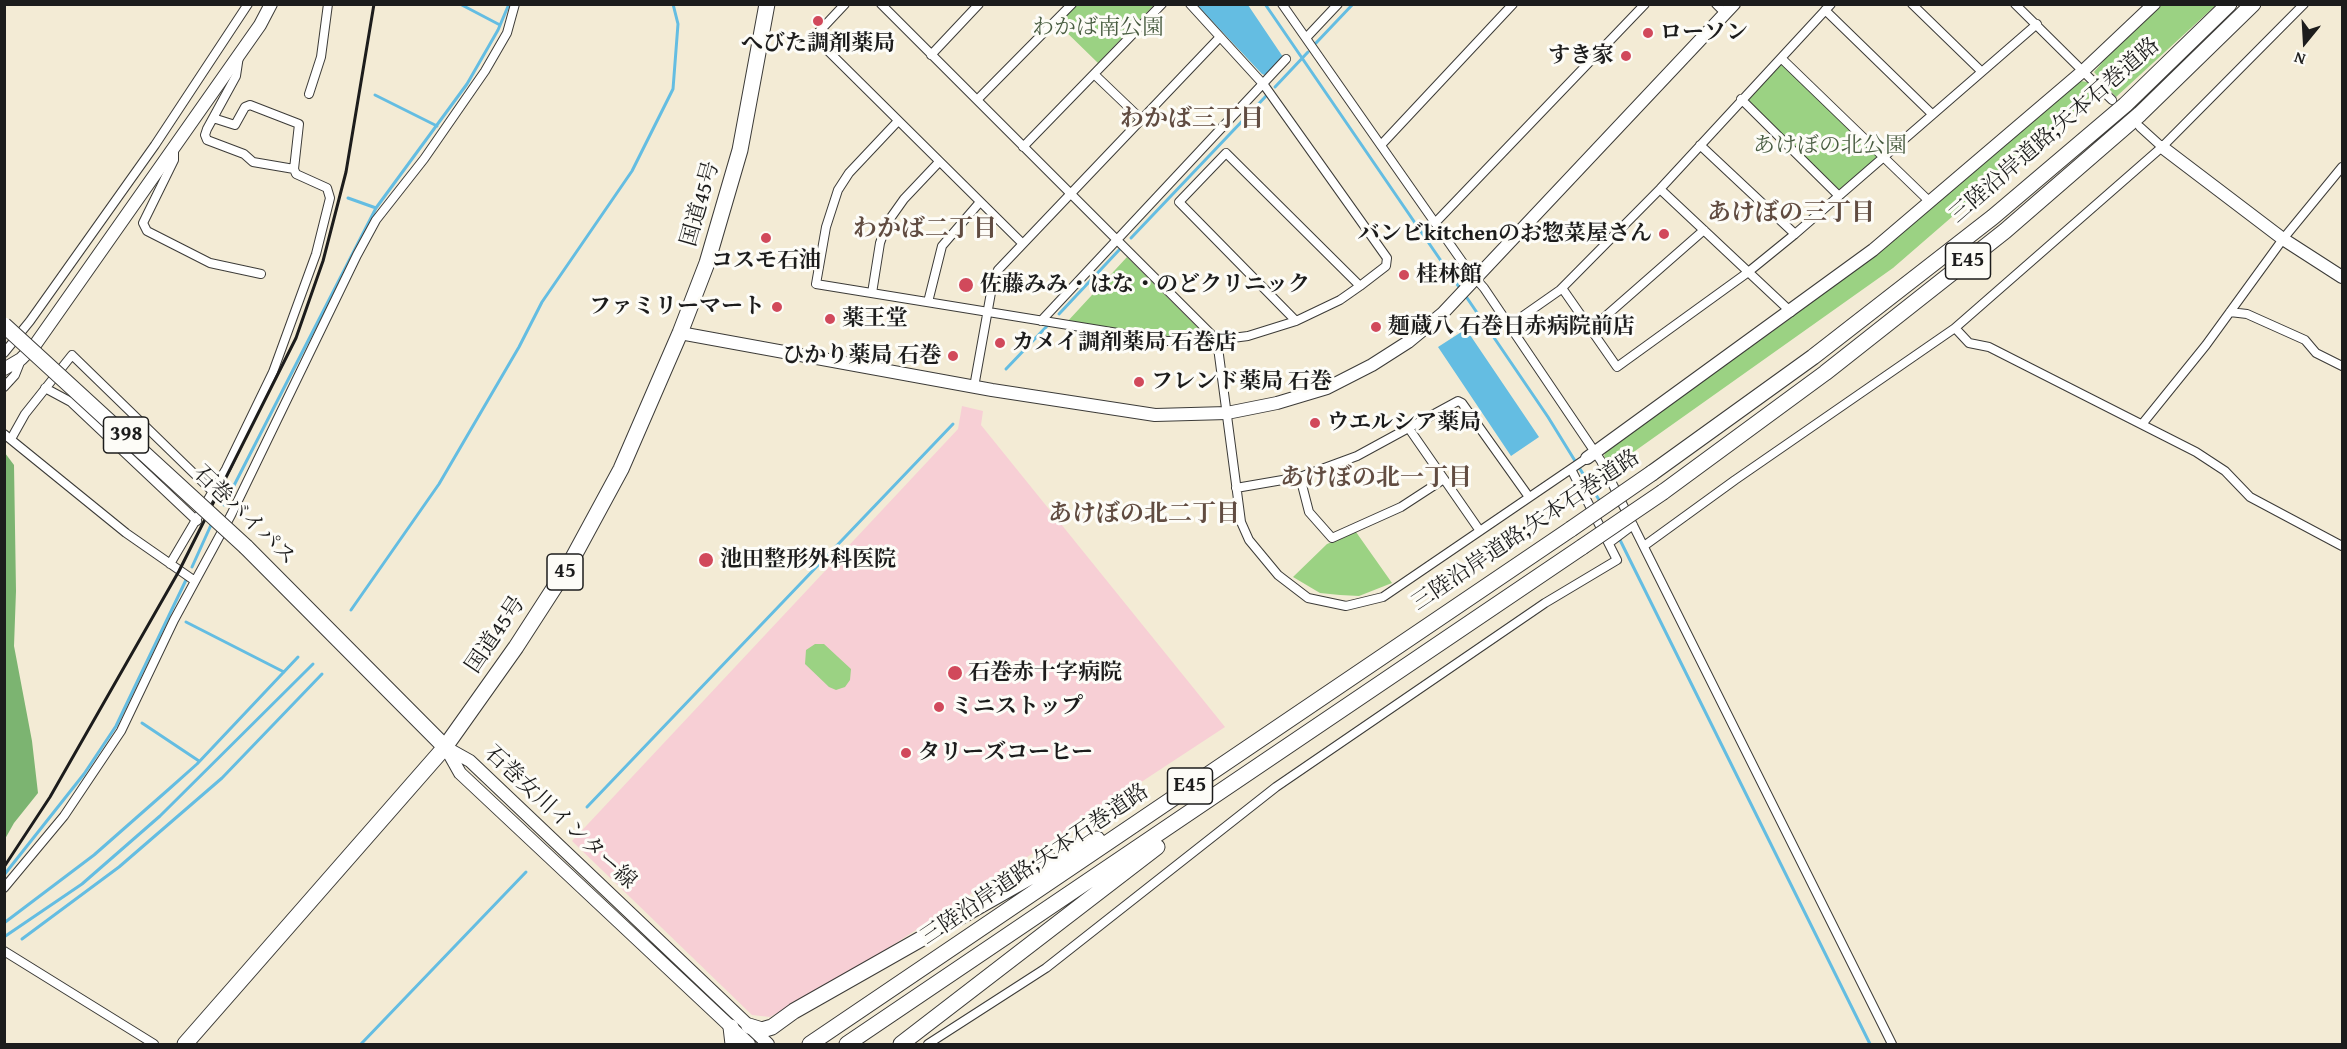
<!DOCTYPE html>
<html>
<head>
<meta charset="utf-8">
<style>
  body { margin:0 }
  #map { position:relative; width:2347px; height:1049px; overflow:hidden; background:#f3ebd5; font-family:"Gentium Book Plus",serif }
  canvas { display:block }
  .frame { position:absolute; inset:0; border:6px solid #1c1c1c; pointer-events:none }
  .north { position:absolute; left:2275px; top:12px; width:60px; height:60px; -webkit-text-stroke:4px #fdfcf7; paint-order:stroke; rotate:198deg; font-size:16px; font-weight:700; line-height:24px; text-align:center; color:#1c1c1c }
  .north::after { content:''; display:block; margin:auto; width:21px; height:27px; background:#1c1c1c; clip-path:polygon(50% 0,100% 100%,50% 72%,0 100%) }
</style>
</head>
<body>
<div id="map">
<canvas width="2347" height="1049"></canvas>
<div class="frame"></div>
<div class="north">N</div>
</div>
<script>
const context = document.querySelector('canvas').getContext('2d');
context.lineJoin = 'round';
function fillPath(path, color) { context.fillStyle = color; context.fill(path, 'evenodd'); }
const poly = rows => new Path2D(rows.map(r => 'M' + r).join(''));
function trace(path, color, width, dash) { context.strokeStyle = color; context.lineWidth = width; context.lineCap = dash ? 'butt' : 'round'; context.setLineDash(dash || []); context.stroke(path); }
function drawText(font, color, halo, rows, align = 'center') {
  context.font = font + ' "Gentium Book Plus","Noto Serif JP",serif'; context.lineWidth = 6; context.setLineDash([]); context.textBaseline = 'middle'; context.strokeStyle = halo; context.fillStyle = color; for (const [text, x, y, turn = 0] of rows) {
    context.save(); context.translate(x, y); context.rotate((+turn || 0) * Math.PI / 180); context.textAlign = isNaN(turn) ? turn : align; if (halo) context.strokeText(text, 0, 0); context.fillText(text, 0, 0); context.restore();
  }
}
fillPath(poly([
  [962,406,983,411,981,425,1225,727,858,968,770,1017,752,1015,572,841,958,429]
]), '#f7cfd5');
fillPath(poly([
  [1077,5,1077,4,1154,5,1098,63,1058,24],
  [2162,5,2216,5,2116,97,2094,72,2106,58],
  [1781,58,1884,157,1839,196,1741,99],
  [2080,81,2087,82,2096,92,1893,268,1611,468,1604,456,1606,451,1787,321,1892,241],
  [1127,257,1203,333,1202,337,1148,335,1067,322],
  [1356,532,1392,583,1359,596,1340,595,1320,593,1293,577,1327,544],
  [815,644,824,644,851,669,850,680,845,687,836,690,829,687,805,664,806,650]
]), '#9bd283');
fillPath(poly([
  [5,453,14,465,16,591,14,646,32,741,38,793,14,823,5,839]
]), '#7cb471');
fillPath(poly([
  [1197,5,1248,5,1283,57,1267,76,1262,74],
  [1466,329,1539,437,1511,456,1438,347]
]), '#64bde2');
trace(poly([
  [460,4,500,25],
  [1265,4,1461,290],
  [1316,43,1353,4],
  [1275,87,1308,52],
  [375,95,437,126],
  [348,198,376,208],
  [1131,238,1267,95],
  [1465,295,1548,417,1601,503],
  [1059,314,1120,249],
  [1006,369,1048,325],
  [224,505,376,208,467,84,498,30,509,4],
  [1619,538,1870,1044],
  [192,567,211,525],
  [351,610,439,484,519,347,542,302,632,171,673,89,678,24,673,4],
  [186,622,284,672],
  [142,723,199,761],
  [587,807,953,424],
  [4,875,84,774,116,726,186,580],
  [4,923,94,855,169,789,197,764,298,657],
  [4,937,82,884,160,816,313,664],
  [22,939,119,867,222,778,322,674],
  [361,1044,526,872]
]), '#64bde2', 3);
const street = poly([
  [845,4,814,37,1022,243],
  [881,4,1217,340,1241,522,1249,540,1278,575,1308,598,1346,606,1383,597,1587,458],
  [1282,4,1468,270,1484,288,1601,461,1892,1044],
  [1716,4,1725,13],
  [1912,4,1981,71],
  [2015,4,2112,100],
  [1825,10,1932,114],
  [1306,38,1338,4],
  [931,55,979,4],
  [239,56,236,76,207,129,205,135,207,140,244,154,253,162,294,169],
  [1781,58,1930,202],
  [1095,75,1141,119],
  [309,94,321,57,328,4],
  [1741,99,1839,196],
  [977,100,1072,4],
  [898,121,849,173,838,190,826,227,816,284,1167,341,1217,340,1248,336,1296,321,1340,300,1360,286,1386,266,1387,258,1264,85,1190,4],
  [2140,127,2162,147],
  [1381,145,1513,4],
  [1700,145,1795,234],
  [174,147,174,160,143,223,147,231,210,263,261,274],
  [1023,147,1162,4],
  [1660,189,1791,312],
  [1435,223,1645,4],
  [1562,288,1617,367,1747,273,1795,234,2037,24],
  [872,293,880,243,887,223,904,199,939,162],
  [928,302,942,246,980,202],
  [2230,312,2247,314,2305,340,2316,353,2342,366],
  [1041,321,1286,59],
  [1296,321,1179,202,1226,153,1360,286],
  [1510,325,1560,290,1660,189,1831,4],
  [1955,328,1969,343,1989,347,2196,452,2225,471,2250,497,2342,546],
  [1591,329,1704,230],
  [4,353,30,321,155,145,248,4],
  [4,387,15,375,21,360],
  [974,387,992,287,998,270,1220,37],
  [45,388,71,402,197,521],
  [2143,423,2206,345,2283,239,2342,167],
  [1410,430,1480,531],
  [4,434,126,533,195,581],
  [11,439,25,414,72,355,213,492],
  [1300,477,1309,512,1332,538,1401,507,1444,479],
  [1236,488,1300,477,1357,456,1458,401,1462,403,1529,497],
  [1609,543,1633,525],
  [1644,546,1735,480,1955,328,2162,147,2304,4],
  [170,564,226,469,273,372,316,254,330,198,327,188,296,174,294,169,299,124,250,105,245,107,235,125,213,118],
  [4,888,64,816,121,731,174,620,231,515,357,255,376,220,424,159,485,71,507,33,515,4],
  [4,951,154,1044],
  [928,1044,1046,968,1276,787,1545,603,1617,560,1571,469]
]);
const secondary = poly([
  [2162,147,2283,239,2342,277],
  [680,333,992,390,1155,415,1227,413,1277,403,1327,388,1372,365,1408,342,1442,314,1734,4],
  [4,369,21,359,35,345,260,25,271,4],
  [1587,458,1873,250,2083,71,2154,4],
  [445,747,470,761,768,1044],
  [446,748,460,773,749,1044]
]);
const highway = poly([
  [1652,473,1813,357,1993,217,2125,105,2229,4],
  [1663,492,1825,373,2005,231,2140,114,2253,4],
  [246,547,445,747],
  [749,1026,762,1030,772,1027,794,1011,1097,839],
  [731,1027,733,1044],
  [185,1044,445,747,516,647,569,565,621,469,680,333,707,263,740,150,767,4],
  [810,1044,1571,529],
  [847,1044,1582,547],
  [901,1044,1157,847]
]);
trace(street, '#3c3b38', 10);
trace(secondary, '#3c3b38', 14);
trace(highway, '#3c3b38', 17);
trace(street, '#fff', 8);
trace(secondary, '#fff', 12);
trace(highway, '#fff', 15);
trace(poly([
  [4,867,50,797,179,571,296,338,323,261,346,172,374,4]
]), '#1c1c1c', 3);
const highwayBridge = poly([
  [4,325,246,547],
  [1571,529,1652,473],
  [1582,547,1663,492]
]);
trace(highwayBridge, '#3c3b38', 17, []);
trace(highwayBridge, '#fff', 15);
for (const [x, y, r, color] of [
  [818,21,6,"#d1495b"],
  [1648,33,6,"#d1495b"],
  [1626,56,6,"#d1495b"],
  [1664,234,6,"#d1495b"],
  [766,238,6,"#d1495b"],
  [1404,275,6,"#d1495b"],
  [966,285,8,"#d1495b"],
  [777,307,6,"#d1495b"],
  [830,319,6,"#d1495b"],
  [1376,327,6,"#d1495b"],
  [1000,343,6,"#d1495b"],
  [953,356,6,"#d1495b"],
  [1139,382,6,"#d1495b"],
  [1315,423,6,"#d1495b"],
  [706,560,8,"#d1495b"],
  [955,673,8,"#d1495b"],
  [939,707,6,"#d1495b"],
  [906,753,6,"#d1495b"]
]) { const dot = new Path2D(); dot.arc(x, y, r, 0, 2 * Math.PI); context.fillStyle = color; context.fill(dot); trace(dot, '#fdfcf7', 2); }
for (const [x, y, w] of [
  [1968,261,45],
  [126,435,45],
  [565,572,36],
  [1190,786,45]
]) { const box = new Path2D(); box.roundRect(x - w / 2, y - 18, w, 36, 4.5); context.fillStyle = '#fdfcf7'; context.fill(box); trace(box, '#1c1c1c', 1.5); }
drawText('bold 21px', '#1c1c1c', null, [
  ["E45",1968,261],
  ["398",126,435],
  ["45",565,572],
  ["E45",1190,786]
]);
drawText('22px', '#485c40', '#fdfcf7', [
  ["わかば南公園",1098,28],
  ["あけぼの北公園",1830,146]
]);
drawText('bold 22px', '#1c1c1c', '#fdfcf7', [
  ["ローソン",1660,33],
  ["へびた調剤薬局",818,44,"center"],
  ["すき家",1614,56,"right"],
  ["バンビkitchenのお惣菜屋さん",1652,234,"right"],
  ["コスモ石油",766,261,"center"],
  ["桂林館",1416,275],
  ["佐藤みみ・はな・のどクリニック",980,285],
  ["ファミリーマート",765,307,"right"],
  ["薬王堂",842,319],
  ["麺蔵八 石巻日赤病院前店",1388,327],
  ["カメイ調剤薬局 石巻店",1012,343],
  ["ひかり薬局 石巻",941,356,"right"],
  ["フレンド薬局 石巻",1151,382],
  ["ウエルシア薬局",1327,423],
  ["池田整形外科医院",720,560],
  ["石巻赤十字病院",968,673],
  ["ミニストップ",951,707],
  ["タリーズコーヒー",918,753]
], 'left');
drawText('22px', '#1c1c1c', '#fdfcf7', [
  ["三陸沿岸道路;矢本石巻道路",2055,131,-41],
  ["国道45号",701,204,-74],
  ["石巻バイパス",244,516,44],
  ["三陸沿岸道路;矢本石巻道路",1526,531,-34],
  ["国道45号",496,635,-56],
  ["石巻女川インター線",560,818,43],
  ["三陸沿岸道路;矢本石巻道路",1035,865,-34]
]);
drawText('bold 24px', '#614c41', '#fdfcf7', [
  ["わかば三丁目",1192,120],
  ["あけぼの三丁目",1791,214],
  ["わかば二丁目",925,230],
  ["あけぼの北一丁目",1376,479],
  ["あけぼの北二丁目",1144,515]
]);
</script>
</body>
</html>
